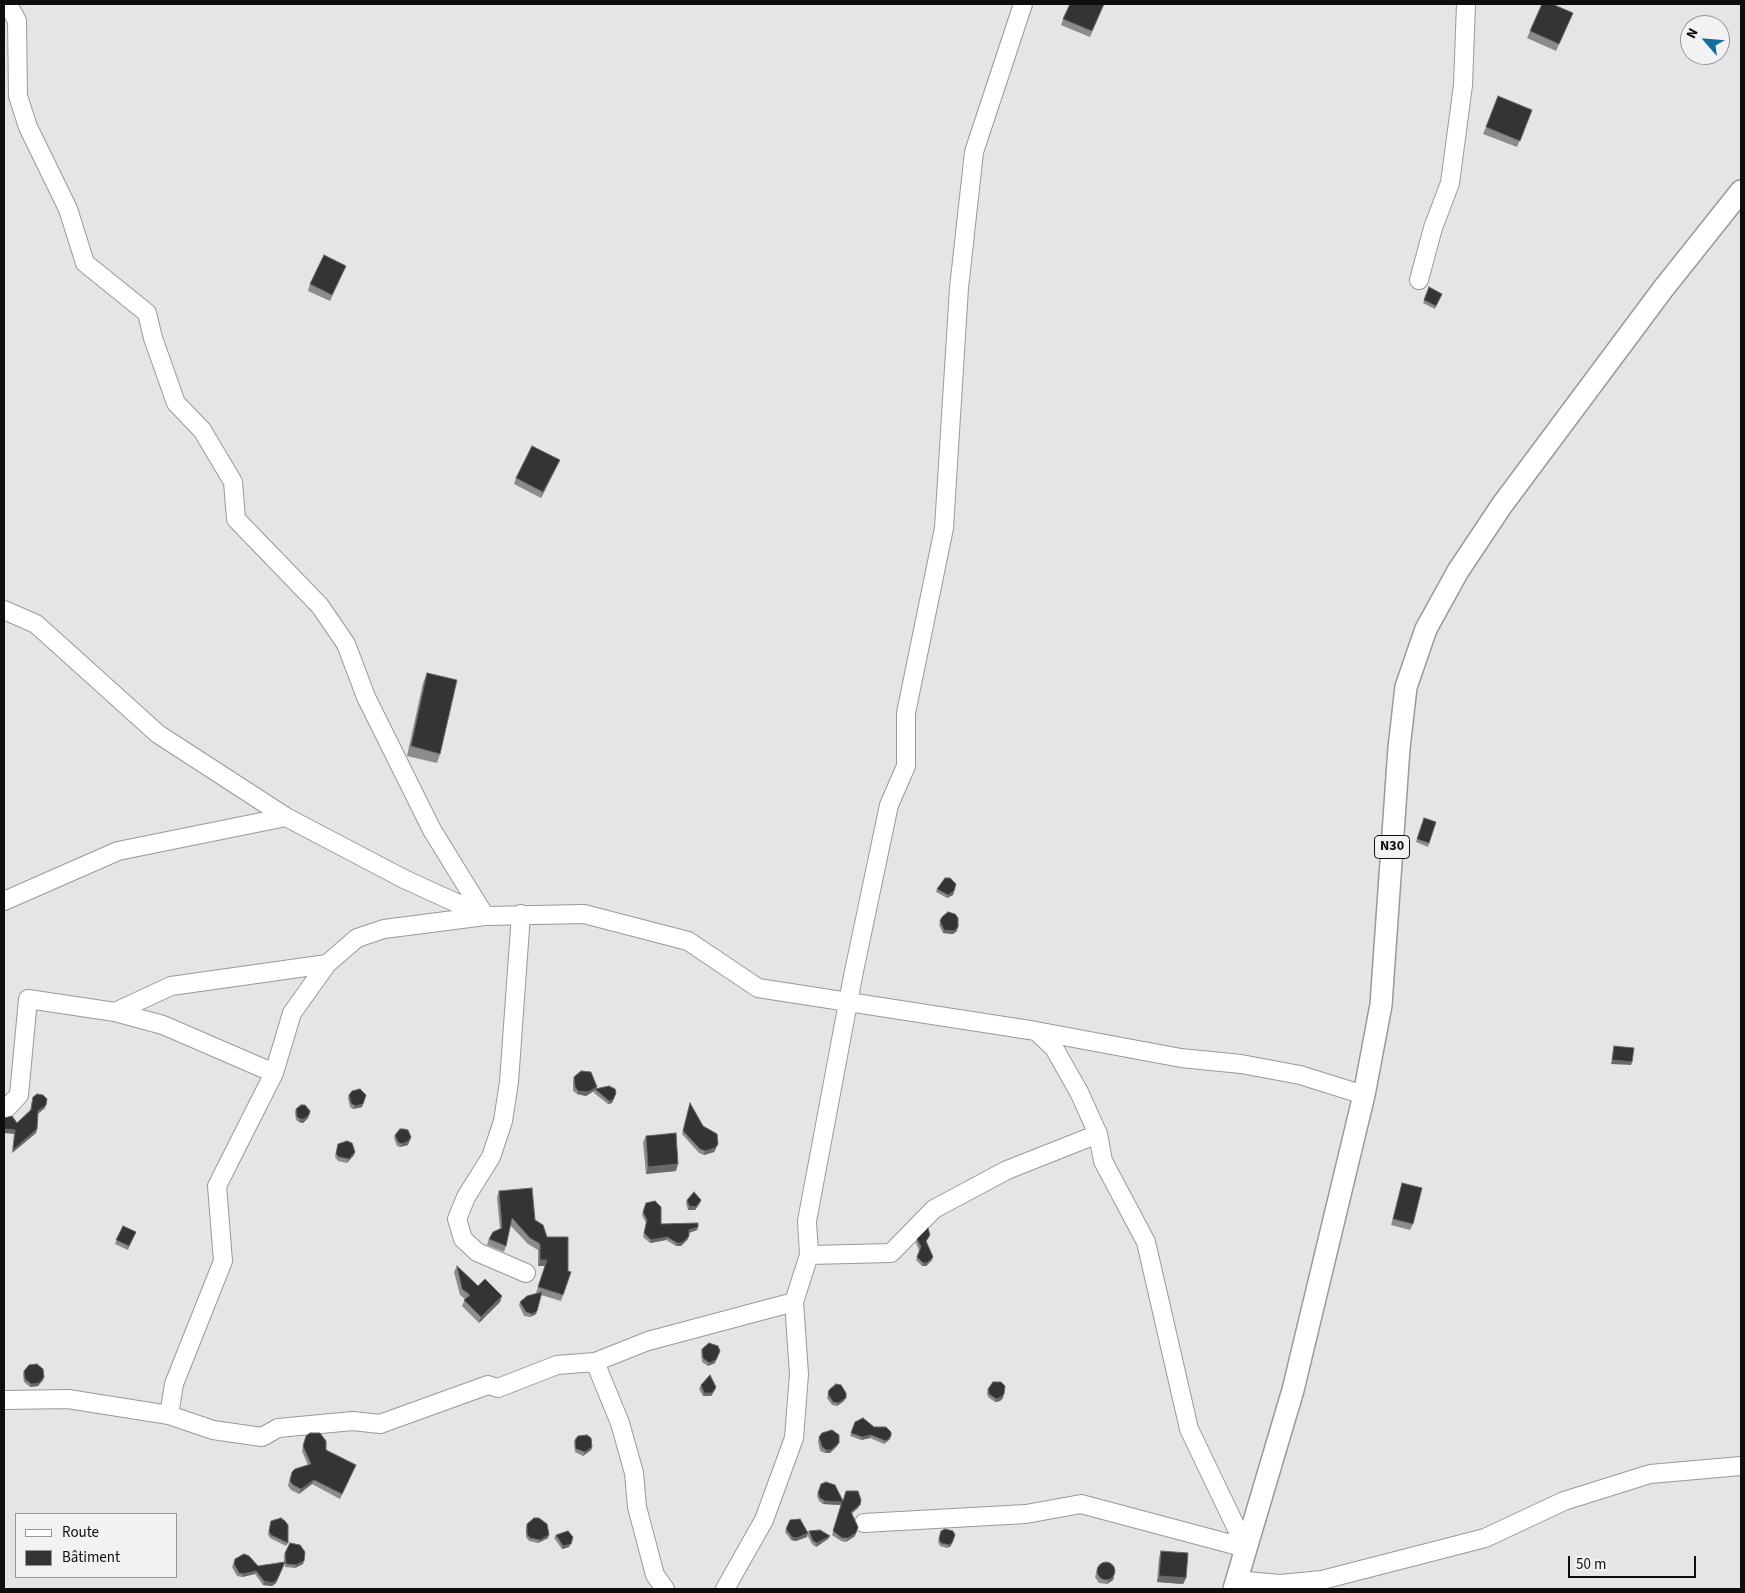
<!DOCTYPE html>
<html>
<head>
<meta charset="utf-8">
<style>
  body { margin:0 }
  #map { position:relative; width:1745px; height:1593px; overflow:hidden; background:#e4e5e7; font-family:"Source Sans 3",sans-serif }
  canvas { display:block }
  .frame { position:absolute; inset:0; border:5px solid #0e0e0e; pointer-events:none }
  .legend { position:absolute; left:15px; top:1513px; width:162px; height:65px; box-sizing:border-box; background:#f2f2f5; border:1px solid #979799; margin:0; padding:6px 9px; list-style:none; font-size:15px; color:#0e0e0e }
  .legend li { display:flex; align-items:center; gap:10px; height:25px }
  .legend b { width:25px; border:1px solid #979799 }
  .north { position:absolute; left:1680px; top:15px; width:50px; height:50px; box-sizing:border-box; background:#f2f2f5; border:1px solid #979799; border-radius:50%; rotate:297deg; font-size:14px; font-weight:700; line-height:20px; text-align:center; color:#0e0e0e }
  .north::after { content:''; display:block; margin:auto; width:18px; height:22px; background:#156f9e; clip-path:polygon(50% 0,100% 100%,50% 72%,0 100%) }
  .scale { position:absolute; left:1568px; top:1556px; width:128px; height:22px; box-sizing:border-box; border:2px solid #0e0e0e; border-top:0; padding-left:6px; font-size:15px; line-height:18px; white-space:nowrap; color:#0e0e0e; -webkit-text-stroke:4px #f2f2f5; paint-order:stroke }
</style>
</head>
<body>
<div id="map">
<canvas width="1745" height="1593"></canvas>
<div class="frame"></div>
<ul class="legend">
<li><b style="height:6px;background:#fff"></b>Route</li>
<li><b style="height:14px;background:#343436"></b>Bâtiment</li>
</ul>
<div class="north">N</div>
<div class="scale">50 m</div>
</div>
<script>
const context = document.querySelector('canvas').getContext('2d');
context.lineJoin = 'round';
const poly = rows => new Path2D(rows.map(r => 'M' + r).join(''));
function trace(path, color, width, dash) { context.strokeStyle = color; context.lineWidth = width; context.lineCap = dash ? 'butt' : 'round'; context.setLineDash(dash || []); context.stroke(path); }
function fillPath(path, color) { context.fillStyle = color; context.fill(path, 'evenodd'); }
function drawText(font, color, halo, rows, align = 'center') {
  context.font = font + ' "Source Sans 3",sans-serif'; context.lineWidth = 5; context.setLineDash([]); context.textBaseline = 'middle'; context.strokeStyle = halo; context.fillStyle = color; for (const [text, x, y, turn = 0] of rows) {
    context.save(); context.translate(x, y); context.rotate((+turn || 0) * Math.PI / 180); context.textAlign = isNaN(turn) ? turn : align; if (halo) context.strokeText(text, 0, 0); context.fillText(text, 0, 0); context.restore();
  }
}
const minor = poly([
  [8,4,17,21,18,96,28,127,68,209,85,263,147,313,153,338,176,403,202,430,233,482,236,519,320,606,346,644,366,697,432,830,485,916],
  [1419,280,1433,228,1450,183,1463,85,1466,4],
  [4,610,36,624,158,734,286,817,404,879,485,916],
  [4,901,118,851,286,817],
  [521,914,509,1082,503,1121,491,1157,466,1197,457,1219,463,1239,477,1252,526,1273],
  [115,1012,171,986,327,964,357,938,384,929,485,916,584,914,688,941,758,988,1036,1031,1181,1058,1241,1064,1300,1075,1364,1095],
  [1036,1031,1054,1048,1079,1092,1098,1134,1103,1161,1146,1242,1189,1429,1246,1548],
  [4,1111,19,1095,28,999,115,1012,163,1025,274,1073],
  [809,1255,891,1253,934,1209,1007,1170,1098,1134],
  [595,1362,620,1423,634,1473,637,1507,655,1575,665,1589],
  [4,1400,68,1399,169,1415,213,1430,262,1437,278,1428,353,1421,380,1424,488,1385,498,1388,557,1365,595,1362,648,1341,794,1302],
  [169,1415,174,1384,223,1261,217,1186,274,1073,292,1013,327,964],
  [864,1523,1026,1514,1081,1504,1246,1548],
  [1236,1580,1280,1584,1322,1580,1485,1538,1564,1501,1650,1474,1741,1466],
  [725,1589,764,1520,794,1438,799,1374,794,1302,809,1255,807,1221,853,976,889,805,906,766,906,713,944,528,959,288,974,152,1023,4]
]);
const major = poly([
  [1234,1589,1293,1390,1364,1095,1381,1005,1399,748,1406,687,1426,629,1458,571,1502,505,1663,289,1741,191]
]);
trace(minor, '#99999c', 20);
trace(major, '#99999c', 24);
trace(minor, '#fff', 18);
trace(major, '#fff', 21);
fillPath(poly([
  [1104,4,1090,37,1061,25,1063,19],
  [1573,13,1556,51,1527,38,1530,31],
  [1532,110,1517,147,1483,134,1486,127],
  [346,266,330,301,308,291,310,284],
  [1429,287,1442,294,1435,309,1423,303],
  [557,466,541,498,514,484,516,478],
  [427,673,440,754,437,763,407,756,423,683],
  [1424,818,1436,822,1428,847,1416,842],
  [937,889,954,891,953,895,947,898,936,892],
  [942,917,957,931,953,934,943,933,939,925],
  [574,1077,596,1089,616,1093,612,1103,608,1104,594,1093,594,1091,586,1096,577,1094,573,1091,573,1081],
  [349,1095,362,1107,353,1109,350,1107,348,1098],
  [33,1097,45,1108,38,1114,36,1133,12,1153,14,1134,17,1123,30,1110],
  [690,1103,703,1126,718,1144,714,1152,704,1155,699,1153,682,1134],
  [296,1109,309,1115,308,1118,303,1123,299,1122,296,1120,295,1113],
  [395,1135,411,1137,408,1145,400,1147,397,1146,394,1138],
  [646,1136,676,1171,646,1174,643,1142],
  [338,1144,355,1152,354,1155,347,1163,338,1161,335,1157],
  [1402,1183,1413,1224,1410,1230,1391,1225],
  [499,1191,535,1220,547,1237,568,1271,571,1272,561,1301,541,1295,536,1314,530,1317,524,1316,519,1305,520,1302,538,1293,536,1293,545,1266,538,1266,538,1250,528,1244,510,1225,506,1246,504,1252,487,1245,489,1239,500,1229,497,1197],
  [687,1200,701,1200,700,1203,695,1210,688,1210,686,1203],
  [646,1203,661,1224,698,1227,697,1230,689,1233,688,1239,681,1246,676,1246,666,1240,650,1243,643,1237,646,1223,642,1215],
  [123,1226,136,1232,128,1250,115,1244],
  [930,1235,926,1242,932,1260,926,1266,922,1266,916,1260,919,1250,916,1243,917,1239],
  [457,1266,478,1286,502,1296,500,1302,479,1323,462,1306,465,1299,460,1295,454,1272],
  [702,1349,715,1363,708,1366,702,1362,701,1352],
  [24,1371,44,1377,43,1380,38,1386,30,1387,24,1382,23,1374],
  [701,1385,716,1387,715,1390,711,1396,703,1396,699,1389],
  [988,1389,1003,1398,1000,1401,995,1402,988,1397,987,1393],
  [829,1390,844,1401,837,1406,832,1405,827,1398],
  [855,1422,890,1439,884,1444,870,1438,861,1440,850,1436],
  [306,1436,326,1450,356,1465,340,1499,312,1484,299,1494,291,1490,288,1486,290,1477,292,1472,308,1465,302,1451],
  [819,1437,839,1443,837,1446,830,1453,825,1453,820,1451,818,1441],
  [575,1440,592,1447,591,1450,583,1456,575,1452,574,1443],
  [821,1484,843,1501,861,1500,858,1508,852,1513,855,1536,846,1542,841,1541,832,1535,841,1505,823,1504,819,1501,817,1496],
  [790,1520,808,1533,809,1531,830,1536,828,1539,816,1547,812,1544,807,1534,807,1537,796,1541,791,1540,785,1532],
  [271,1521,288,1543,286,1546,270,1538,268,1534],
  [527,1524,548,1538,538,1543,529,1541,526,1537,526,1528],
  [941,1531,951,1546,947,1548,940,1546,938,1542],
  [556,1535,569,1547,562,1549,554,1538],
  [290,1543,303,1564,295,1568,285,1567,285,1563,276,1583,272,1586,263,1585,255,1574,242,1577,237,1576,232,1567,235,1559,258,1566,284,1562,284,1556],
  [1161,1551,1186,1578,1183,1584,1157,1582,1159,1558],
  [1098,1566,1114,1576,1113,1580,1107,1584,1099,1583,1095,1577]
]), '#8c8c8e');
fillPath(poly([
  [560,460,541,498,543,492],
  [954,891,953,895,947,898,948,895],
  [958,927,957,931,953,934,943,933,944,930],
  [1612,1060,1632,1062,1631,1065,1611,1064],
  [597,1087,596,1090,595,1089,594,1091,586,1096,577,1094,578,1091],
  [616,1093,612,1103,608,1104,609,1101],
  [363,1104,362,1107,353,1109,355,1106],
  [46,1105,45,1108,37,1114,38,1111],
  [309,1115,308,1118,303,1123,299,1122,300,1119],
  [4,1129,15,1130,14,1134,4,1133],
  [37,1129,36,1133,12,1153,13,1150],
  [409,1141,408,1145,400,1147,402,1144],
  [718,1144,714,1152,704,1155,705,1151],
  [355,1152,354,1155,347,1163,349,1159],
  [678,1164,676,1171,646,1174,648,1167],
  [701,1200,700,1203,695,1210,688,1210,689,1206],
  [698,1227,697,1230,688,1233,689,1230],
  [689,1236,688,1239,681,1246,676,1246,677,1243],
  [667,1237,666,1240,650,1243,651,1240],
  [933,1257,932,1260,926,1266,922,1266,923,1263],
  [540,1260,547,1260,545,1266,538,1266],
  [502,1296,500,1302,479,1323,481,1317],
  [537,1311,536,1314,530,1317,532,1314],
  [720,1351,715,1363,708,1366,709,1363],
  [44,1377,43,1380,38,1386,30,1387,31,1384],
  [716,1387,715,1390,711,1396,703,1396,704,1393],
  [1004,1394,1003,1398,1000,1401,995,1402,996,1399],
  [846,1398,844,1401,837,1406,838,1403],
  [871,1435,870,1438,861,1440,862,1437],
  [891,1436,890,1439,884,1444,886,1441],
  [839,1443,837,1446,830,1453,825,1453,826,1450],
  [592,1447,591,1450,583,1456,585,1452],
  [314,1480,312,1484,299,1494,301,1489],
  [825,1501,842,1502,841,1505,823,1504],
  [860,1505,858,1508,850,1515,851,1512],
  [808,1533,807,1537,796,1541,791,1540,792,1537],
  [856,1533,855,1536,846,1542,848,1538],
  [549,1535,548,1538,538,1543,540,1540],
  [830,1536,828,1539,816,1547,817,1543],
  [952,1543,951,1546,947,1548,949,1545],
  [571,1544,569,1547,562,1549,563,1546],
  [304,1561,303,1564,295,1568,296,1565],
  [285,1562,276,1583,272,1586,263,1585,264,1581],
  [256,1571,255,1574,242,1577,243,1574],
  [1114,1576,1113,1580,1107,1584,1108,1581],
  [1159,1576,1186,1578,1183,1584,1157,1582]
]), '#69696b');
const building = poly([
  [1070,4,1104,4,1092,31,1063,19,1070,4],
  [1542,4,1552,4,1573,13,1559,44,1530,31,1542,4],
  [1498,96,1532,110,1520,141,1486,127,1498,96],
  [324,255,346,266,332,295,310,284,324,255],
  [1429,287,1442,294,1436,306,1424,300,1429,287],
  [532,446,560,460,543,492,516,478,532,446],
  [427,673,457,680,440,754,411,746,427,673],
  [1424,818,1436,822,1429,843,1417,839,1424,818],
  [945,878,950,878,956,884,954,891,948,895,937,889,945,878],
  [948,912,955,914,958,918,958,927,954,931,944,930,940,921,942,917,948,912],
  [1614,1046,1634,1048,1632,1062,1612,1060,1614,1046],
  [581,1071,591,1072,597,1087,588,1092,578,1091,575,1087,574,1077,581,1071],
  [609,1086,615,1089,616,1093,613,1100,609,1101,595,1089,609,1086],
  [360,1089,366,1095,363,1104,355,1106,351,1103,349,1095,352,1091,360,1089],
  [37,1094,43,1095,47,1099,46,1105,38,1111,37,1129,13,1150,15,1130,4,1129,4,1118,12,1116,17,1123,31,1110,33,1097,37,1094],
  [690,1103,703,1126,717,1134,718,1144,715,1148,705,1151,700,1149,683,1131,690,1103],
  [301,1105,305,1105,310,1111,309,1115,304,1119,300,1119,297,1117,296,1109,301,1105],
  [400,1129,404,1129,408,1130,411,1137,409,1141,402,1144,398,1142,395,1135,400,1129],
  [676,1133,678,1164,648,1167,646,1136,676,1133],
  [347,1141,352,1143,355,1152,349,1159,339,1157,336,1154,338,1144,347,1141],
  [1402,1183,1422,1188,1413,1224,1393,1219,1402,1183],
  [532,1188,535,1220,543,1225,547,1237,568,1237,568,1271,571,1272,563,1295,538,1287,547,1260,540,1260,540,1244,530,1238,512,1218,506,1246,489,1239,493,1232,502,1228,499,1191,532,1188],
  [694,1192,701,1200,696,1207,689,1206,687,1200,694,1192],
  [655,1201,661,1207,661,1224,698,1223,698,1227,689,1230,689,1236,682,1243,677,1243,667,1237,651,1240,644,1233,647,1220,643,1212,646,1203,655,1201],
  [123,1226,136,1232,129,1246,116,1240,123,1226],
  [928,1228,930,1235,926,1241,933,1257,927,1263,923,1263,917,1257,921,1247,917,1239,928,1228],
  [457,1266,478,1286,485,1279,502,1296,481,1317,464,1300,470,1295,462,1289,457,1266],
  [542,1292,537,1311,532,1314,526,1312,520,1302,527,1296,542,1292],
  [709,1343,718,1346,720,1351,716,1360,709,1363,703,1358,702,1349,709,1343],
  [37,1364,43,1369,44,1377,39,1383,31,1384,25,1379,24,1371,29,1365,37,1364],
  [710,1375,716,1387,712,1393,704,1393,701,1385,710,1375],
  [993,1382,1001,1382,1005,1386,1004,1394,1001,1397,996,1399,989,1394,988,1389,993,1382],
  [836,1384,841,1385,846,1393,846,1398,838,1403,833,1402,828,1394,829,1390,836,1384],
  [863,1418,874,1427,886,1427,891,1432,891,1436,886,1441,871,1435,862,1437,851,1433,855,1422,863,1418],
  [832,1430,839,1435,839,1443,831,1450,826,1450,822,1447,819,1437,822,1433,832,1430],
  [310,1433,320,1433,326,1441,326,1450,356,1465,342,1494,314,1480,301,1489,293,1485,290,1481,292,1472,295,1469,311,1464,303,1446,306,1436,310,1433],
  [587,1435,591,1438,592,1447,585,1452,576,1449,575,1440,578,1436,587,1435],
  [826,1482,835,1485,843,1501,846,1491,858,1491,861,1500,860,1505,851,1512,858,1527,856,1533,848,1538,842,1538,833,1531,842,1502,825,1501,820,1498,818,1493,821,1484,826,1482],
  [281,1518,285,1521,288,1525,288,1543,271,1535,269,1531,271,1521,281,1518],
  [534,1518,539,1518,547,1524,549,1535,540,1540,530,1538,527,1534,527,1524,534,1518],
  [800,1519,808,1533,797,1538,792,1537,786,1529,790,1520,800,1519],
  [945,1529,953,1531,955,1535,952,1543,949,1545,941,1543,939,1539,941,1531,945,1529],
  [820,1530,830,1536,817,1543,813,1541,809,1531,820,1530],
  [568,1531,573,1537,571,1544,563,1546,556,1535,568,1531],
  [290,1543,300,1545,305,1552,304,1561,296,1565,286,1564,285,1553,290,1543],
  [1161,1551,1188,1553,1186,1578,1159,1576,1161,1551],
  [244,1554,249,1556,258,1566,285,1562,277,1580,273,1583,264,1581,256,1571,243,1574,239,1573,234,1564,235,1559,244,1554],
  '1097 1571a9 9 0 1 1 18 0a9 9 0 1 1-18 0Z'
]);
fillPath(building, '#343436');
trace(building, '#69696b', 1);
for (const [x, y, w] of [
  [1392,847,35]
]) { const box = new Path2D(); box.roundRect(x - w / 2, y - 11.5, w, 23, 4); context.fillStyle = '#f2f2f5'; context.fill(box); trace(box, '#0e0e0e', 1); }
drawText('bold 14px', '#0e0e0e', null, [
  ["N30",1392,847]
]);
</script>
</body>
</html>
